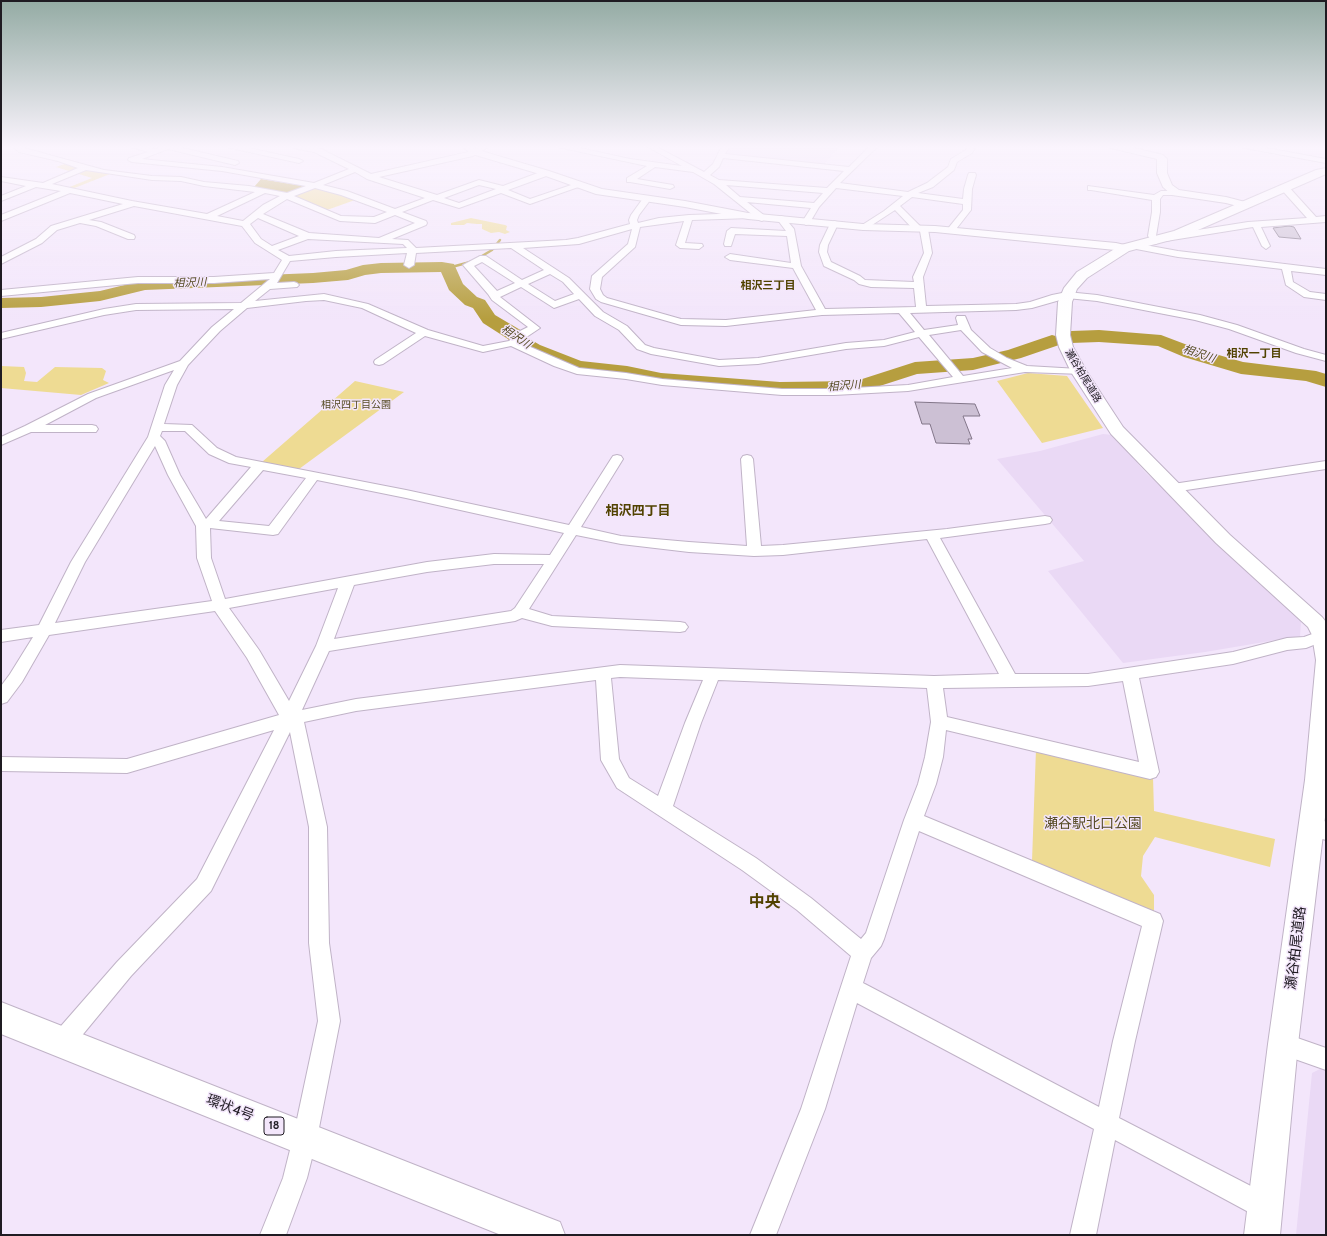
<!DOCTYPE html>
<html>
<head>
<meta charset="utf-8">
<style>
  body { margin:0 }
  #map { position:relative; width:1327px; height:1236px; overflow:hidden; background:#f3e6fb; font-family:Cabin,sans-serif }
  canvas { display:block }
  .frame { position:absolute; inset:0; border:2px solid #1f1b22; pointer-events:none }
</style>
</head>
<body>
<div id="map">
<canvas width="1327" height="1236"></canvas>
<div class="frame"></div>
</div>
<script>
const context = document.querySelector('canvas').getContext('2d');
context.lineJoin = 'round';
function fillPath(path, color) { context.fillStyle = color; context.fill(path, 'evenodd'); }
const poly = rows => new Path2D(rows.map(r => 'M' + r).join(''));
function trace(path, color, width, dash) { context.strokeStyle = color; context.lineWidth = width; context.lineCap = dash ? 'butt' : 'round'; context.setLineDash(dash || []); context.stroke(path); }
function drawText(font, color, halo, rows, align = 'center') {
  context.font = font + ' Cabin,"Noto Sans JP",sans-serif'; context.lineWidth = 3; context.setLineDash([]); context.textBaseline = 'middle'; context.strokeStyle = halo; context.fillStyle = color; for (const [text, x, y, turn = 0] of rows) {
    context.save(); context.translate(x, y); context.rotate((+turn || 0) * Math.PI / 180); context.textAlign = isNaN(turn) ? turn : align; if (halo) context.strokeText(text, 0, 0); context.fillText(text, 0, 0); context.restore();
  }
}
fillPath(poly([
  [730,146,840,146,823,166,726,155],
  [1103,434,1113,435,1145,472,1237,558,1301,622,1300,636,1205,652,1123,663,1048,571,1084,561,997,459,1040,451],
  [1322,1068,1326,1069,1326,1235,1296,1235,1312,1073]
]), '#ead9f5');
fillPath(poly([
  [67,163,87,170,110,174,72,189,67,188,92,178,56,167],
  [315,187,334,193,355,200,327,210,292,197],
  [471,218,505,225,507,226,506,230,510,232,505,234,499,232,491,233,482,229,482,224,477,224,467,223,464,225,451,225,451,223],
  [1,366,24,367,26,373,24,381,37,382,55,367,102,368,106,371,103,380,109,383,81,395,1,388],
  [1028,373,1067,376,1103,428,1042,443,997,381],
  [355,381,404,392,299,469,262,462],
  [1036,749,1153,777,1154,811,1275,839,1270,867,1155,837,1143,856,1141,876,1154,895,1154,917,1032,861]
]), '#eedb93');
fillPath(poly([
  [261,179,304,186,304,187,287,193,254,187]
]), '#b69e3f');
trace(poly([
  [477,259,492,250,500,240],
  [448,268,470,262]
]), '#b69e3f', 2.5);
fillPath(poly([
  [442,262,454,264,463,284,477,297,485,300,495,315,522,331,528,338,540,345,581,361,627,366,661,373,780,382,856,381,915,362,973,358,1008,350,1052,335,1059,337,1061,341,1059,345,1021,358,973,370,917,374,858,393,780,394,661,385,627,378,571,371,526,353,514,346,508,339,483,323,473,308,465,305,449,290,441,272,381,273,365,275,348,280,313,283,145,290,100,301,41,307,1,308,1,298,41,297,100,291,145,280,313,273,346,270,363,265,381,263,442,262],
  [1099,330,1161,335,1198,349,1243,362,1316,371,1326,374,1326,387,1306,381,1241,374,1184,357,1158,346,1099,342,1071,343,1064,341,1062,337,1064,333,1071,331,1099,330]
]), '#b69e3f');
const building = poly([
  [1289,226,1294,227,1301,239,1279,237,1273,228,1289,226],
  [915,402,975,404,980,416,963,416,972,439,968,439,970,444,936,443,930,424,922,424,915,402]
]);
fillPath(building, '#ccc0d4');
trace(building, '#827689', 1);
const minor = poly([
  [12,146,21,146,24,148,104,170,152,176,181,177,204,182,249,186,287,193,306,186,222,171,132,162,128,160,129,158,148,152,128,146,142,146,156,149,164,146,174,146,238,161,239,163,235,165,168,149,142,159,222,167,314,183,349,169,314,152,293,148,292,146,306,146,319,148,371,174,468,152,481,146,490,146,473,156,379,177,437,195,479,180,503,186,543,171,549,171,549,175,508,190,530,199,577,183,580,183,584,185,530,204,501,193,459,208,433,200,402,212,426,221,427,223,426,225,392,239,408,240,416,248,566,240,578,238,630,224,629,220,631,215,644,197,647,197,651,199,639,215,637,220,638,223,659,218,689,215,748,213,751,214,752,216,751,218,692,220,685,243,702,244,703,246,699,249,680,248,676,245,684,221,640,227,635,247,602,277,600,289,603,295,607,298,681,319,726,320,816,310,793,268,730,260,725,257,730,254,791,263,787,236,735,234,731,246,725,246,724,244,727,231,731,228,786,231,777,219,781,216,784,217,794,229,801,266,825,309,916,307,914,288,871,287,859,284,854,280,824,266,819,252,820,245,830,224,834,221,837,222,838,224,828,245,827,252,831,262,860,276,865,280,914,282,913,277,924,253,920,231,915,231,895,210,866,229,860,229,859,227,884,211,903,196,836,188,819,207,809,224,806,225,802,222,811,208,747,202,765,216,766,218,762,221,759,220,714,184,693,172,655,167,637,179,673,185,674,187,670,189,630,182,627,182,627,178,647,166,562,148,558,146,571,146,630,159,682,166,646,146,655,146,704,172,713,164,722,146,730,146,725,154,849,167,870,146,878,146,840,183,908,192,927,183,948,167,951,159,966,150,968,146,976,146,972,153,957,162,954,170,933,187,918,193,963,199,964,189,968,175,969,173,975,173,976,175,972,189,971,210,953,233,947,233,946,231,963,210,963,204,912,197,900,206,921,227,927,227,928,229,932,253,923,277,926,306,1016,304,1030,302,1052,295,1067,292,1097,295,1200,315,1237,325,1304,349,1326,355,1326,361,1296,353,1229,329,1195,320,1097,301,1067,298,1032,308,1016,310,910,313,924,330,958,325,956,318,957,316,965,316,971,330,990,348,1007,358,1027,366,1079,369,1083,370,1084,372,1083,374,1025,372,908,391,834,395,782,395,662,385,626,379,577,374,554,366,511,346,483,352,425,336,383,364,379,365,375,364,374,362,375,360,416,333,362,308,324,300,306,301,247,308,220,331,188,365,177,385,164,424,192,425,217,448,236,457,406,490,569,525,611,459,613,456,617,455,621,456,623,459,581,527,621,536,689,542,747,546,741,459,743,456,747,455,751,456,753,459,761,546,783,545,947,529,1045,516,1050,517,1052,520,1050,523,1045,524,940,538,1015,674,1088,674,1233,652,1287,638,1304,637,1326,629,1326,640,1306,648,1287,650,1233,664,1139,678,1159,772,1156,777,1150,779,946,730,943,757,936,784,924,816,1160,914,1163,921,1135,1041,1119,1118,1274,1198,1277,1207,1274,1216,1265,1219,1256,1216,1115,1140,1096,1235,1070,1235,1094,1129,857,1003,825,1109,776,1235,750,1235,801,1109,851,956,797,910,742,870,617,788,601,760,596,680,356,711,304,722,327,827,329,943,340,1021,317,1138,307,1178,286,1235,260,1235,283,1178,293,1138,318,1021,309,943,309,827,290,732,211,891,131,976,70,1050,62,1053,54,1050,51,1042,54,1034,117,962,197,879,274,730,127,773,1,771,1,757,127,759,279,715,247,658,215,611,49,635,22,682,7,702,1,704,1,686,10,674,33,637,1,642,1,630,39,625,71,562,148,437,165,385,174,370,96,398,45,425,92,425,96,426,98,429,96,432,31,432,1,445,1,437,25,426,88,394,180,361,212,327,234,309,136,310,104,315,1,339,1,333,104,309,136,304,241,303,270,279,214,283,138,283,1,296,1,290,138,277,214,277,274,273,282,260,255,243,242,226,134,206,89,220,101,222,134,235,135,237,134,239,128,239,96,226,80,223,57,230,42,243,1,264,1,257,36,239,51,226,123,204,70,193,1,221,1,215,61,191,36,187,1,201,1,196,26,186,1,181,1,177,43,183,78,168,58,161,19,152,12,146],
  [723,158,844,171,827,188,719,180,710,175,719,167,723,158],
  [86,170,152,180,181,181,204,186,255,192,207,214,132,201,52,184,86,170],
  [355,172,367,179,425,198,395,209,347,191,323,185,355,172],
  [479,185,496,189,459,203,444,198,479,185],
  [726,185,823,193,814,203,740,197,726,185],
  [315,188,341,195,387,212,374,217,341,216,294,196,315,188],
  [265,193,280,196,263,205,243,221,217,216,265,193],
  [287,199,340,221,375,223,395,215,415,223,379,238,309,233,263,214,287,199],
  [258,218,299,236,272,246,261,239,250,224,258,218],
  [632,229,628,244,592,276,590,289,596,299,601,302,681,325,726,326,822,315,899,313,915,332,884,340,846,343,758,358,719,360,654,348,645,345,627,326,603,312,569,278,523,248,579,244,632,229],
  [308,239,403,244,407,248,336,251,289,256,278,250,308,239],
  [511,248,544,270,522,280,486,256,480,256,463,265,488,294,492,300,528,327,520,331,509,341,483,346,428,330,368,304,324,294,255,301,270,289,297,287,299,285,297,283,294,282,277,283,290,261,336,257,407,253,404,265,409,268,414,265,416,253,511,248],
  [482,262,515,283,497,291,474,266,482,262],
  [550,274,563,282,574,294,555,301,528,284,550,274],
  [521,287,554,308,579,299,595,316,619,330,637,349,651,354,719,366,758,364,846,349,884,346,919,337,953,377,908,385,834,389,782,389,662,379,626,373,579,368,519,342,540,328,500,297,521,287],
  [961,330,982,352,1012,368,963,376,929,335,961,330],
  [162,431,185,431,209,454,229,463,251,467,206,519,180,475,165,441,160,436,162,431],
  [155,446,168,475,196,526,197,558,212,601,55,623,85,562,155,446],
  [263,470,306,478,269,526,219,521,263,470],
  [317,480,406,498,564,533,550,555,494,554,427,562,225,599,211,558,210,528,273,535,278,534,317,480],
  [576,535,621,544,689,552,754,556,783,555,927,539,999,674,934,676,620,665,356,699,302,710,329,651,515,621,522,618,552,626,680,632,685,631,688,627,685,623,680,622,552,616,529,609,576,535],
  [494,564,544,564,515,608,511,611,334,639,354,585,427,572,494,564],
  [338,588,316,646,289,701,259,650,229,608,338,588],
  [620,677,703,680,685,723,658,796,629,778,619,759,611,678,620,677],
  [718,680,927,688,931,722,925,757,918,784,904,820,866,933,861,939,811,898,756,858,673,806,701,723,718,680],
  [1123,681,1139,762,947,717,943,688,1088,686,1123,681],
  [919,831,1142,926,1113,1041,1099,1107,863,983,871,958,881,946,884,939,919,831],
  [227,146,240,146,299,159,303,161,299,163,231,148,227,146],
  [1241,146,1256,146,1326,159,1326,163,1245,148,1241,146],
  [1281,185,1287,185,1316,217,1326,216,1326,222,1261,227,1270,246,1266,249,1262,246,1253,227,1166,241,1162,238,1166,235,1248,222,1307,218,1281,189,1281,185],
  [1088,186,1154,195,1161,191,1176,191,1180,193,1176,195,1163,195,1160,199,1160,212,1156,236,1160,241,1156,244,1153,243,1148,236,1152,212,1152,200,1091,190,1088,190,1088,186],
  [1134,243,1178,251,1326,269,1326,275,1291,271,1293,282,1310,292,1326,294,1326,300,1304,297,1286,285,1282,269,1178,257,1131,248,1130,246,1131,244,1134,243],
  [1326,461,1326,469,1173,492,1168,491,1167,488,1168,485,1173,484,1326,461],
  [1311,814,1326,822,1326,840,1319,838,1305,828,1302,822,1305,816,1311,814],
  [1283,1033,1326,1048,1326,1070,1275,1052,1272,1044,1275,1036,1283,1033]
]);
const tertiary = poly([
  [461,146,472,146,478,150,549,171,602,189,685,201,748,213,863,224,935,226,1116,243,1129,246,1131,248,1129,250,1125,251,935,232,863,230,748,219,685,207,596,194,543,175,472,154,461,146],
  [1109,146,1126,146,1163,155,1167,159,1167,173,1169,178,1172,185,1179,190,1226,197,1249,203,1250,205,1245,208,1226,203,1172,195,1163,187,1157,173,1157,159,1111,148,1109,146]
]);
const secondary = poly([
  [1326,168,1326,174,1182,237,1129,251,1087,278,1077,289,1072,302,1070,335,1073,347,1087,372,1123,427,1230,535,1322,617,1326,622,1326,809,1298,1044,1280,1235,1244,1235,1268,1044,1305,780,1316,660,1312,635,1308,627,1216,543,1111,434,1071,372,1059,347,1056,335,1058,302,1064,288,1077,272,1121,245,1174,231,1316,170,1326,168]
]);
const primary = poly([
  [1,1002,547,1217,560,1222,565,1235,501,1235,1,1034,1,1002]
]);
trace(minor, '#c0b3c7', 2);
trace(tertiary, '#c0b3c7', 2);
trace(secondary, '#c0b3c7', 2);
trace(primary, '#c0b3c7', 2);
fillPath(minor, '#fff');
fillPath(tertiary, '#fff');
fillPath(secondary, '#fff');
fillPath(primary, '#fff');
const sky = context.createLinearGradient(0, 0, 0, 319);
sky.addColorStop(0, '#94aba4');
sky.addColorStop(0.46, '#faf4fd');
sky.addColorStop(1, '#faf4fd00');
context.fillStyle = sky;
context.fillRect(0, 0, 1327, 319);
drawText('10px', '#1f1b22', '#f3e6fb', [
  ["瀬谷柏尾道路",1083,376,59]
]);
drawText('10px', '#574c25', '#f3e6fb', [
  ["相沢四丁目公園",356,405]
]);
drawText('italic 11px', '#554b23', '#f3e6fb', [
  ["相沢川",190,283,-2],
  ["相沢川",516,337,33],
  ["相沢川",1199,354,19],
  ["相沢川",844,386,-4]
]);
drawText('bold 11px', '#514200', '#f3e6fb', [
  ["相沢三丁目",768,286],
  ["相沢一丁目",1254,354]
]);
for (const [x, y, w] of [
  [274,1126,20]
]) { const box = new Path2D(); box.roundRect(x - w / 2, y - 9, w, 18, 3); context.fillStyle = '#f3e6fb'; context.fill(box); trace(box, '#1f1b22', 1); }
drawText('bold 11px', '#1f1b22', null, [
  ["18",274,1126]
]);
drawText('bold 13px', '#514200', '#f3e6fb', [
  ["相沢四丁目",638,511]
]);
drawText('14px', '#574c25', '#f3e6fb', [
  ["瀬谷駅北口公園",1093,824]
]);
drawText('14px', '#1f1b22', '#f3e6fb', [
  ["瀬谷柏尾道路",1296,948,-83],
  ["環状4号",230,1108,21]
]);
drawText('bold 16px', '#514200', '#f3e6fb', [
  ["中央",765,902]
]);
</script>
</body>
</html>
